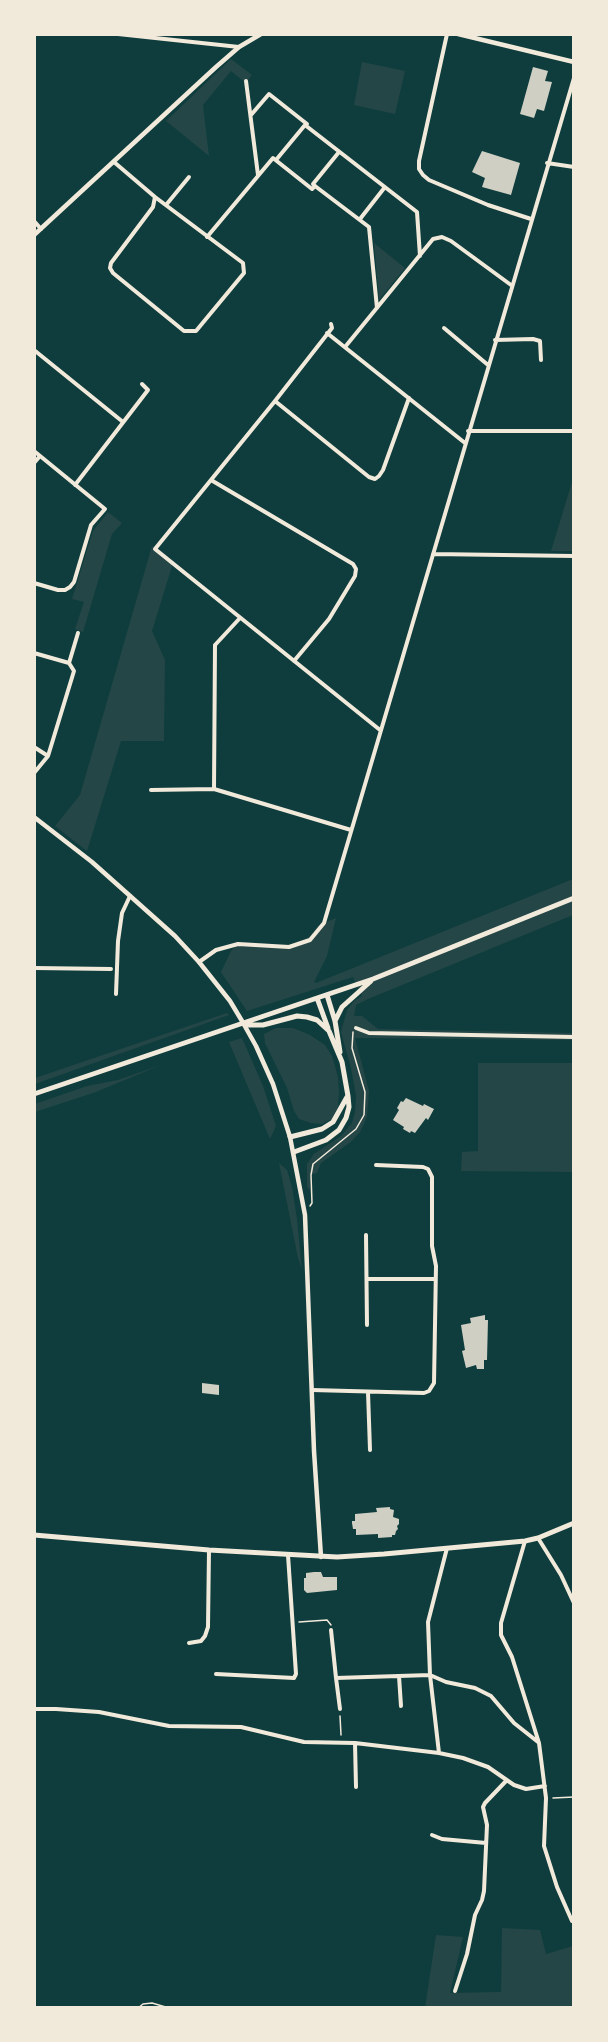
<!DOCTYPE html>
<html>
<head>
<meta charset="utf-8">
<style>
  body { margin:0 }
  #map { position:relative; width:608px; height:2042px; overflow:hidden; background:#0f3d3e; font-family:Spectral,serif }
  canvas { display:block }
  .frame { position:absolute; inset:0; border:36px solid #f1e9da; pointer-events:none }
</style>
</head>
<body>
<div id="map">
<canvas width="608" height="2042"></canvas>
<div class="frame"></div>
</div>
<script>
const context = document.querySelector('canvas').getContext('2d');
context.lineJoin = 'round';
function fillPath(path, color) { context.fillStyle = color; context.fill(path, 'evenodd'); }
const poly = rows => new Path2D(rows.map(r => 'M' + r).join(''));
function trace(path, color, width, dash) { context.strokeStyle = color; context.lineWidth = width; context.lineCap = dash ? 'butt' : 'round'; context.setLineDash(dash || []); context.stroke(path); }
fillPath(poly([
  [231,59,252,75,246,83,231,71,203,105,209,156,166,121],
  [362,62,405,71,395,114,354,105],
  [374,243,405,268,379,300],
  [573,479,573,551,551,551],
  [108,512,122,523,112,534,83,632,75,629,84,602,72,599,93,531],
  [152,546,173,563,152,631,165,660,164,741,121,741,87,851,55,826,80,795],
  [573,879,573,915,368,999,356,1005,354,1016,362,1016,378,1029,573,1033,573,1040,355,1038,369,1091,367,1117,360,1132,352,1141,321,1163,317,1173,310,1175,310,1190,307,1187,307,1164,314,1154,341,1136,352,1123,355,1112,356,1096,351,1068,341,1032,347,1010,354,1001,362,996,353,977,247,1011,221,972,231,951,239,942,289,945,309,937,319,925,336,918,327,956,314,982,316,983],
  [227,1013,229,1015,35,1084,35,1078],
  [276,1028,293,1028,310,1035,325,1045,332,1056,338,1077,339,1091,338,1107,332,1119,322,1124,311,1123,299,1119,294,1111,287,1088,265,1043,264,1034],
  [242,1038,263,1086,276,1126,270,1139,229,1042],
  [478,1063,573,1063,573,1172,461,1171,462,1152,478,1151],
  [161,1065,96,1092,35,1112,35,1104,87,1086,118,1080],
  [279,1163,287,1170,292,1187,297,1219,302,1270,298,1258],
  [502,1928,540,1930,546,1954,573,1946,573,2007,425,2008,436,1935,463,1937,450,1993,501,1992]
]), '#244646');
fillPath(poly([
  [533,67,548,71,545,81,552,82,544,111,537,109,534,118,520,114],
  [482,151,520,163,511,195,482,187,485,178,472,172],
  [406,1098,423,1106,424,1104,434,1109,428,1120,426,1118,415,1133,411,1131,410,1133,403,1129,404,1127,393,1120,399,1110,397,1108,401,1101,403,1102],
  [485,1315,485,1320,488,1320,487,1360,484,1360,484,1369,477,1369,476,1365,466,1368,462,1351,465,1350,461,1325,471,1323,470,1318],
  [202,1383,219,1385,219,1395,202,1393],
  [390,1507,390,1509,394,1510,393,1517,399,1519,399,1524,397,1526,398,1529,396,1531,395,1535,392,1535,392,1537,378,1538,378,1534,356,1535,356,1529,353,1529,352,1523,352,1521,355,1521,355,1514,377,1512,376,1508],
  [314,1572,321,1572,323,1577,337,1577,337,1590,307,1593,304,1590,304,1578,306,1578,306,1573]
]), '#cfcfc3');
trace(poly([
  [310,1206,312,1203,311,1175,313,1164,356,1129,364,1115,365,1092,352,1048,353,1032],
  [299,1622,327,1620,331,1625],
  [340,1716,341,1735],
  [553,1798,574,1797]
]), '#f1e9da', 1.5);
trace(poly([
  [138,2008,143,2004,152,2003,169,2008]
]), '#f1e9da', 1.5);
trace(poly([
  [118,34,239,47],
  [447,34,419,161,419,169,423,175,429,180,488,205,531,219],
  [246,81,258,175],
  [251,115,269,94,307,124,305,125,417,212,420,256],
  [276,160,305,125],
  [114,162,155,197,243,263,244,273,196,331,184,331,113,273,110,268,111,263,153,207,155,197],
  [547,163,574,167],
  [315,186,369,227,377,308],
  [315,186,313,184,339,152],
  [166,205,189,177],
  [360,219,385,187],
  [34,221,41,229],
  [207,237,273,158,312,189,315,186],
  [331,324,332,328,275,401,155,549,380,730],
  [444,328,488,365],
  [327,333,465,443],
  [495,340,533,339,540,341,541,360],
  [345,347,433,239,442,237,451,241,511,285],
  [34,350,123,422],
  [275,401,369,477,375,479,379,476,383,470,409,398],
  [468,431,574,431],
  [34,451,105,509,91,525,74,582,70,587,65,590,58,590,34,583],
  [34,463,40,456],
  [211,480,353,564,356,569,355,576,329,619,294,661],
  [75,485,148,390,142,384],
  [433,554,574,556],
  [34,653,69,663,78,633],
  [34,747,48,756],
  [34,773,48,756,74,671,69,663],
  [214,789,215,645,240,618],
  [151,790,214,789,351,830],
  [199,962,216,950,238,944,289,947,310,940,324,923,574,78],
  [34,968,111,969],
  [116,994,118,941,122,913,130,896],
  [356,1028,369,1033,574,1037],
  [366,1235,367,1325],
  [367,1279,435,1279],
  [312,1390,424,1393,429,1391,434,1383,436,1266,432,1246,432,1177,428,1169,423,1167,376,1165],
  [368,1392,370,1450],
  [538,1538,561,1575,574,1603],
  [525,1541,501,1623,501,1635,512,1657,539,1743,546,1798,544,1846,557,1887,572,1921],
  [331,1630,336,1678,430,1675,446,1682,475,1688,491,1696,514,1723,538,1742],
  [189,1643,201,1641,205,1636,208,1627,209,1550],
  [216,1674,294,1678,296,1674,288,1555],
  [399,1676,401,1706],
  [336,1678,340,1709],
  [34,1709,56,1709,99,1712,169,1726,241,1727,304,1742,355,1743,439,1753,463,1758,488,1767,514,1785,526,1789,545,1786],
  [355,1743,356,1787],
  [439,1753,430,1675,428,1622,447,1548],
  [432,1835,442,1839,486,1843],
  [455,1991,467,1954,475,1915,482,1900,484,1891,487,1825,483,1807,485,1803,507,1780]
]), '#f1e9da', 4);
trace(poly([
  [458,34,574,62],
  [34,235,216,67,239,47,261,34],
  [34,817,92,862,175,936,199,962,230,1001,242,1021,256,1046,273,1084,290,1137,305,1215,314,1451,321,1557]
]), '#f1e9da', 4.5);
trace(poly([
  [34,1535,209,1550,337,1557,384,1554,525,1541,538,1538,574,1523]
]), '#f1e9da', 5);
trace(poly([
  [327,995,335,1021,340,1052],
  [317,998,328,1028],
  [335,1021,342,1007,371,981],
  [246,1025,263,1025,297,1016,307,1017,317,1020,329,1031,342,1062,348,1096,349,1107,346,1118,339,1130,326,1140,294,1152],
  [34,1094,373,979,574,898],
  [290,1137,322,1129,333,1122,347,1097]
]), '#f1e9da', 5);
</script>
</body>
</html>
